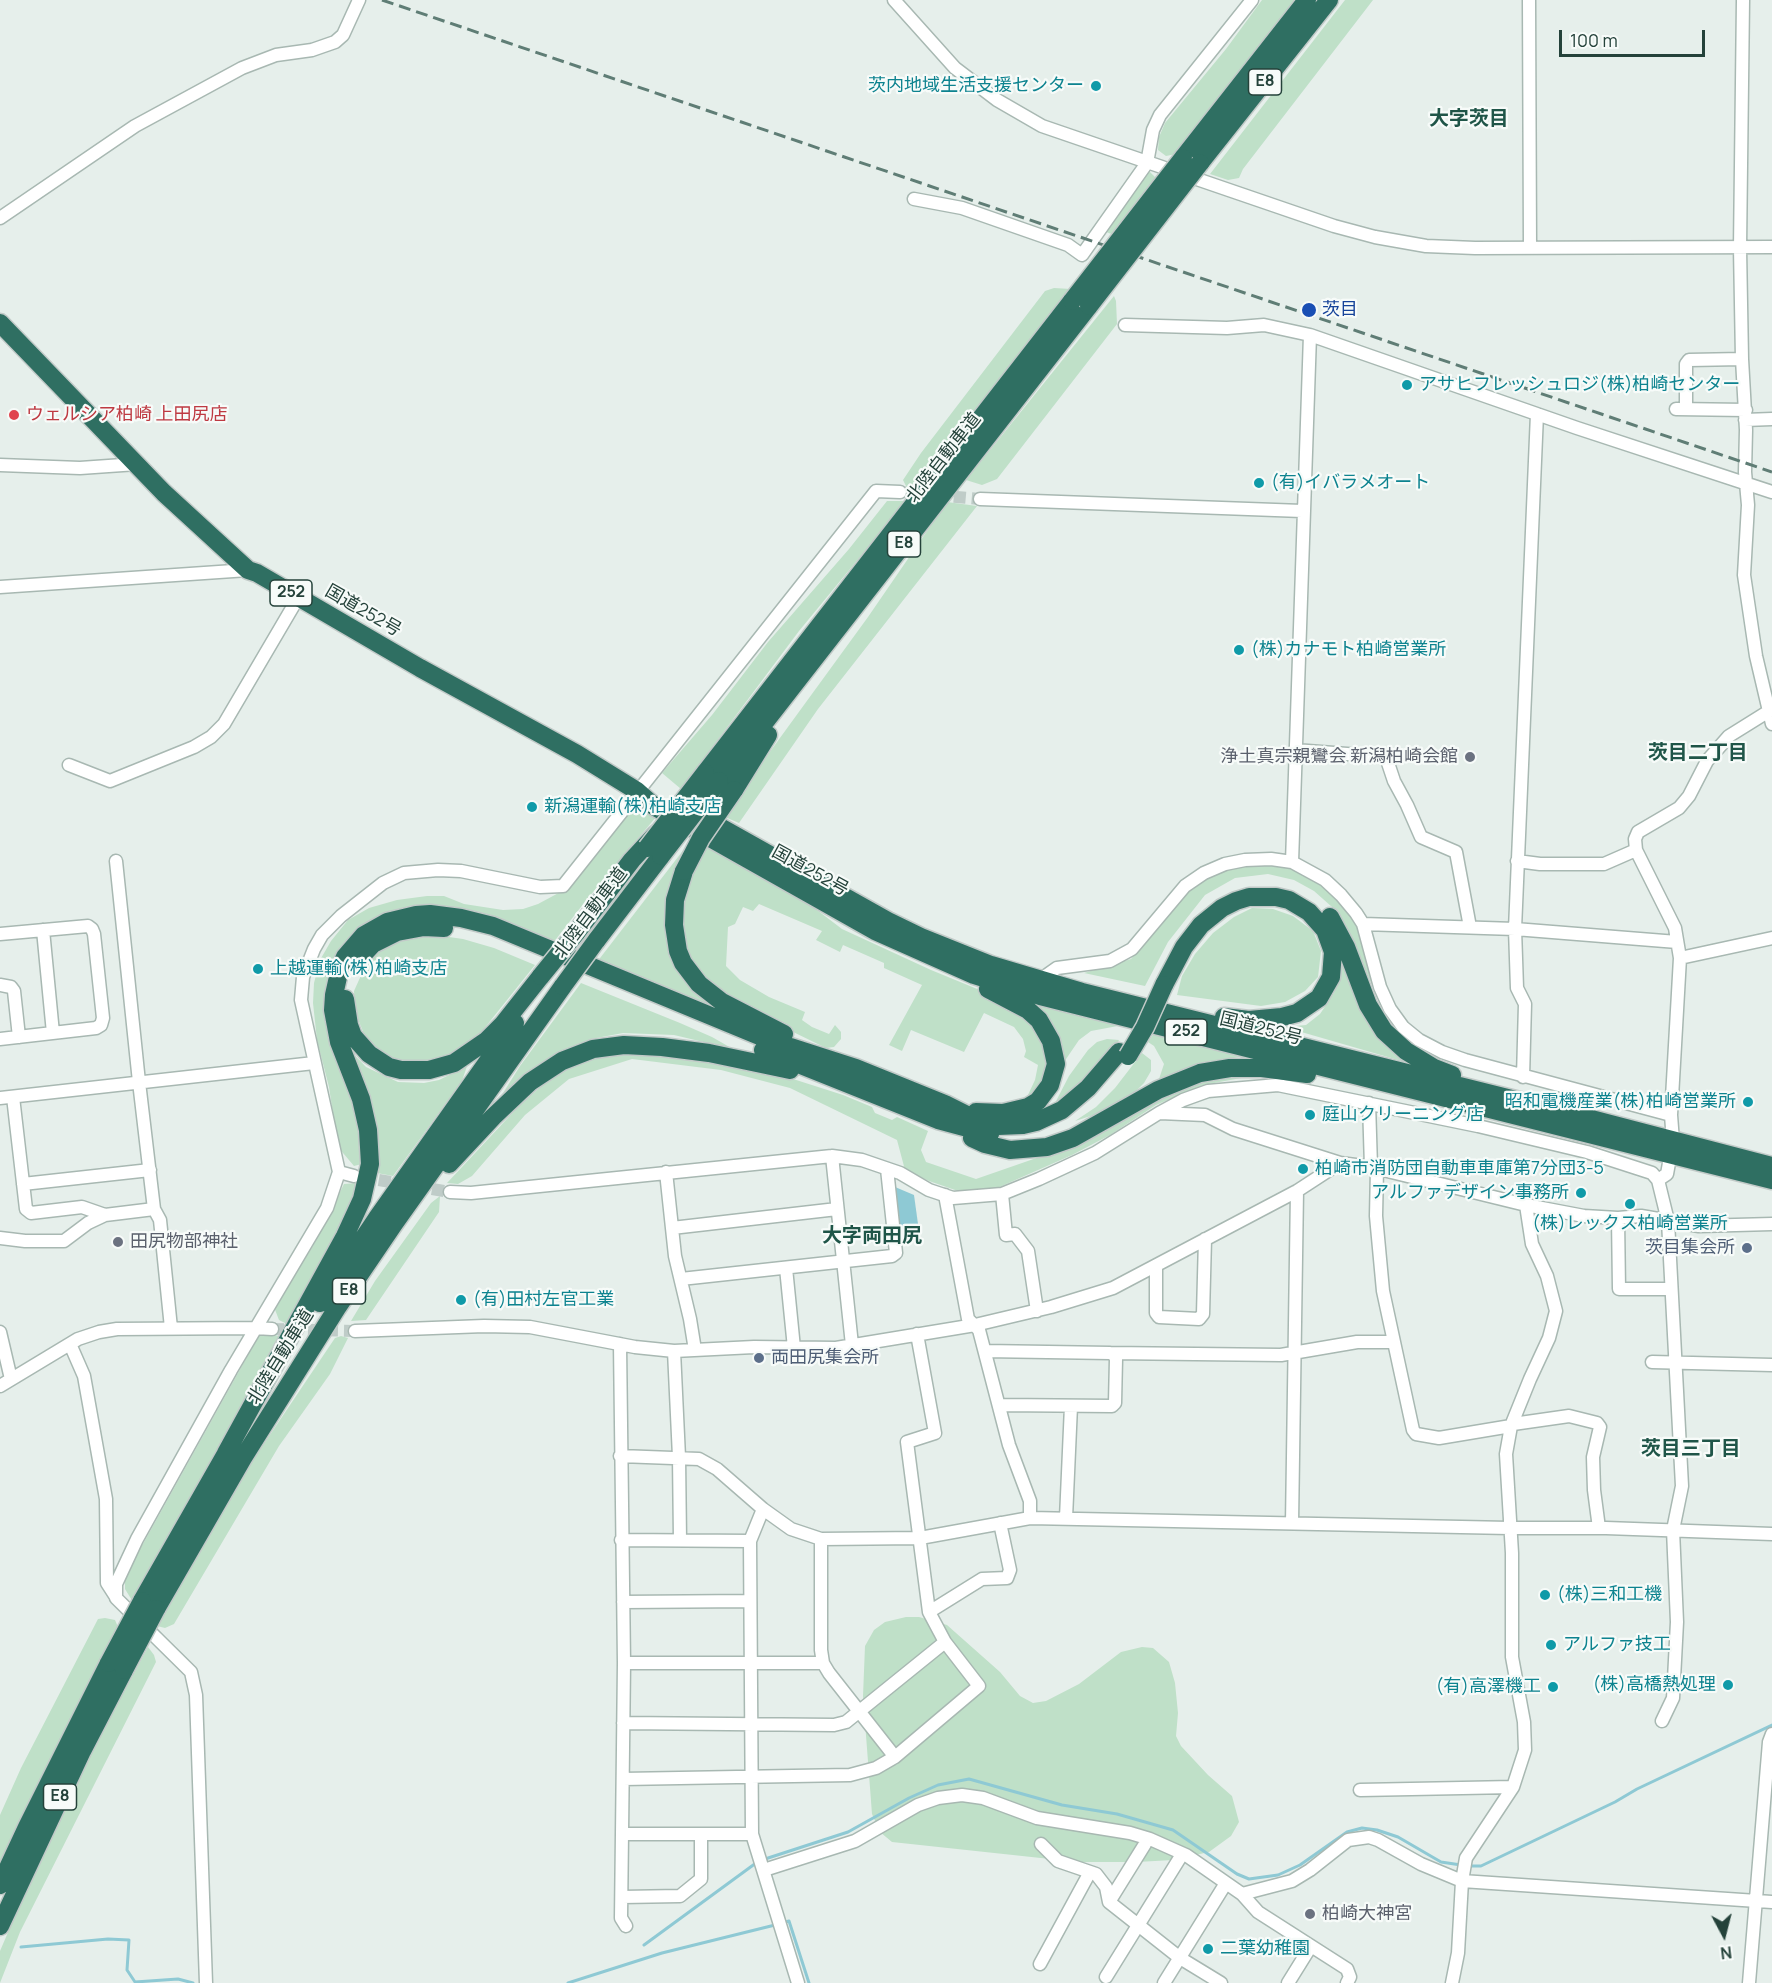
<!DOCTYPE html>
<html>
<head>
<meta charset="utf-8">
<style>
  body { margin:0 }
  #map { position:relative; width:1772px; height:1983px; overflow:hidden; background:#e6efeb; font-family:Manrope,sans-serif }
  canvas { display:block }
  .north { position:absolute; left:1694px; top:1905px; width:60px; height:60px; -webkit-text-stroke:4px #f7fbf9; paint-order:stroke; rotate:173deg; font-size:16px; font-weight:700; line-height:24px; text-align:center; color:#24423a }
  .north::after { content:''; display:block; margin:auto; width:21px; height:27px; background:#24423a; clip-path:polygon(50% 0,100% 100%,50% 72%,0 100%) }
  .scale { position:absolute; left:1559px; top:30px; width:146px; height:27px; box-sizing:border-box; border:3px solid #24423a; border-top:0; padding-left:8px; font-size:18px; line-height:21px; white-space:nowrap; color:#24423a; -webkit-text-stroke:4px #f7fbf9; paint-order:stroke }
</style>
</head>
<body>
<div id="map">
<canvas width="1772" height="1983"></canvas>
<div class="north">N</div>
<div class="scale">100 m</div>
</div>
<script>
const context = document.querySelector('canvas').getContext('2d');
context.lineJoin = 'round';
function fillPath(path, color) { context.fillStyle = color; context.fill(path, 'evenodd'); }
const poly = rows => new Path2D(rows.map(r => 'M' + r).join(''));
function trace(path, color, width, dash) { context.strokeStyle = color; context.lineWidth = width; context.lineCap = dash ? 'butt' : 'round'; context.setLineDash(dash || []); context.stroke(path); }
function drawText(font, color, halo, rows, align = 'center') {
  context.font = font + ' Manrope,"Noto Sans JP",sans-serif'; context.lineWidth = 4.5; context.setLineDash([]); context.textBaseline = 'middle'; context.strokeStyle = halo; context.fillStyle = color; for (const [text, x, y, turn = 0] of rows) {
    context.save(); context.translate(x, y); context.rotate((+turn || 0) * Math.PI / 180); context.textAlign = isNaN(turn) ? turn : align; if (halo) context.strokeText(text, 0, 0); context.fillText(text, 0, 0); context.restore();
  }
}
fillPath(poly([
  [1262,0,1297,0,1176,154,1166,156,1158,150,1159,137,1165,123,1226,49],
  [1345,0,1373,0,1243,169,1239,178,1228,180,1210,174],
  [1150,172,1156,178,1114,235,1101,230,1144,174],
  [1054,288,1071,289,914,490,907,488,903,480,921,453,1045,291],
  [1114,296,1116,301,1117,324,997,479,982,485,966,480],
  [887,501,906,501,799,631,681,789,662,773,712,715,768,642,849,549],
  [947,502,977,506,818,709,739,823,725,817,769,753,868,617],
  [634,808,656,817,584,903,553,943,510,927,391,916,329,978,359,1108,362,1164,354,1166,338,1147,329,1087,317,1040,313,1003,314,983,320,960,331,941,348,920,369,908,397,900,427,896,444,896,464,904,503,910,523,909,538,904,566,889],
  [709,841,813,907,842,929,931,970,1004,1000,1038,1029,1049,1070,1036,1093,1027,1097,1035,1080,1038,1065,1024,1057,1026,1051,1023,1039,1014,1027,984,1013,964,1052,911,1030,902,1051,889,1045,922,985,884,968,884,963,843,945,840,952,816,940,822,931,759,904,753,911,743,907,735,924,728,927,726,966,740,980,769,997,805,1012,802,1020,812,1027,829,1034,835,1025,841,1032,841,1039,834,1047,826,1048,746,1009,696,970,685,949,680,922,685,893,698,858],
  [688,844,669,925,706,996,707,1003,704,1007,597,962],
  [1251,860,1299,867,1332,893,1348,909,1362,937,1375,992,1347,928,1332,907,1314,891,1294,880,1268,874,1235,878,1205,895,1168,942,1145,986,1084,973,1131,959,1186,892,1205,877],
  [1252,908,1273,909,1293,916,1313,931,1321,951,1318,977,1305,991,1285,1002,1261,1006,1177,995,1182,976,1195,954,1213,933,1234,917],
  [442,936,463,939,494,948,535,965,471,1045,454,1054,433,1061,410,1063,391,1058,376,1048,364,1034,355,1012,354,991,363,971,375,954,393,943,415,937],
  [1342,956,1419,1066,1284,1027,1306,1025,1320,1014,1334,993],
  [581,983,680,1023,712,1037,733,1049,674,1035,623,1033,591,1039,559,1053,493,1109,520,1066],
  [1012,990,1123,1025,1091,1031,1079,1040,1062,1065],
  [1154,1033,1244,1056,1197,1065,1158,1082,1164,1064,1154,1046,1148,1042],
  [1107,1039,1119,1040,1109,1057,1097,1072,1054,1105,1069,1076,1088,1050,1097,1042],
  [349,1049,366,1067,398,1082,424,1083,439,1080,467,1066,462,1081,393,1176,377,1173,378,1143,373,1115],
  [637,1052,715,1061,790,1078,843,1095,872,1107,875,1113,892,1120,897,1117,928,1131,921,1150,926,1162,976,1179,1071,1146,1158,1095,1197,1080,1263,1074,1203,1085,1156,1105,1110,1135,1072,1155,995,1189,958,1191,929,1181,905,1170,897,1140,790,1088,721,1070,632,1059,569,1079,525,1115,472,1176,458,1184,447,1183,518,1107,547,1081,569,1067,591,1059],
  [1142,1053,1151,1060,1151,1071,1144,1083,1129,1098,1097,1114,1075,1121,1096,1107,1115,1088],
  [358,1183,343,1226,287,1324,279,1320,274,1307,313,1246,344,1184],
  [440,1196,439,1212,366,1320,351,1321,375,1281,431,1203],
  [262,1333,280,1336,133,1602,125,1589,125,1580,139,1551,258,1337],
  [341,1336,348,1338,330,1374,279,1446,174,1624,165,1628,157,1626,199,1548,249,1466,335,1338],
  [906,1617,919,1617,947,1625,1000,1672,1020,1696,1033,1703,1046,1701,1079,1684,1121,1652,1142,1647,1153,1648,1169,1662,1175,1683,1178,1713,1176,1736,1181,1746,1208,1775,1232,1796,1239,1822,1231,1836,1209,1852,1173,1860,1137,1862,1078,1862,892,1842,880,1832,872,1814,863,1696,865,1646,874,1630,885,1622],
  [105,1618,115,1620,118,1627,101,1657,0,1865,0,1815,21,1768,98,1619],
  [148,1647,154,1655,156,1662,20,1932,0,1983,0,1951,39,1860,83,1768]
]), '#bfe0c8');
fillPath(poly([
  [895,1187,914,1195,918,1224,900,1227]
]), '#8ec9d4');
trace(poly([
  [762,1860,848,1832,909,1798,938,1785,969,1779,1062,1805,1117,1814,1173,1830,1237,1874,1249,1879,1278,1875,1300,1865,1347,1832,1362,1828,1377,1830,1398,1837,1441,1862,1461,1865],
  [1468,1866,1481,1866,1615,1802,1637,1789,1772,1725],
  [782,1923,789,1921,809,1983],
  [644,1945,756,1863],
  [21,1947,108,1939,129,1940,127,1970,135,1982,178,1979,193,1983],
  [568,1983,662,1953,775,1925]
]), '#8ec9d4', 3);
trace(poly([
  [900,492,980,499],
  [361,1177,450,1192],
  [272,1329,355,1331]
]), '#bfccc8', 12, [12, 6]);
const minor = poly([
  [894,0,955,68,997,100,1042,126,1334,226,1375,237,1426,246,1475,248,1772,247],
  [1529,0,1530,248],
  [1743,0,1740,248,1742,359,1746,430,1745,472,1748,505,1744,575,1756,656,1772,724],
  [914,199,962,208,1068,245,1082,255,1147,163,1153,130,1160,115,1252,0],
  [0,218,135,126,242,68,276,55,312,50,335,42,343,35,359,0],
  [1125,325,1227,328,1264,325,1310,335,1577,428,1772,492],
  [1676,409,1746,410],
  [1686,409,1686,364,1689,360,1742,359],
  [1745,420,1772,419],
  [0,465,80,468,137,464],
  [980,499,1302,511],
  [0,587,248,570],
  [1295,750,1386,757,1394,781,1407,805,1421,837,1456,852,1470,927],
  [69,765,110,781,194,747,211,737,224,724,298,598],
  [116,861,139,1082,154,1209],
  [1517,861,1540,864,1604,864,1636,850],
  [1292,862,1310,335],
  [1363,924,1515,929,1677,942],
  [43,930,53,1033],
  [0,934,88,926,92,929,94,934,103,1018,101,1025,96,1028,0,1039],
  [1680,958,1772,938],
  [1040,980,1057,968,1110,961,1132,949,1185,886,1204,873,1225,864,1245,860,1271,859,1292,862,1325,880,1341,895,1356,913,1363,924,1380,987,1390,1009,1403,1027,1419,1040,1442,1052,1465,1060,1671,1115],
  [0,985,11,987,14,991,19,1037],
  [1523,1077,1525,1004,1517,988,1515,929,1537,414],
  [13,1097,26,1209,31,1213,82,1207,105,1215],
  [0,1098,314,1063],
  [1369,1103,1371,1167],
  [1160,1113,1205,1115,1233,1129,1340,1163],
  [832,1156,852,1345],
  [1377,1169,1376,1216,1383,1291,1413,1430,1416,1434,1439,1438,1511,1426],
  [339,1172,354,1176],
  [666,1172,675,1256,690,1319,695,1350],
  [1658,1180,1668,1221,1682,1486,1673,1530,1677,1622,1673,1698,1662,1721],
  [23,1184,150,1170],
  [450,1192,471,1193,832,1156,862,1160,900,1173,929,1190,953,1198,1002,1194,1039,1179,1095,1153,1159,1113,1183,1100,1208,1091,1278,1085,1478,1126,1587,1152,1652,1173,1658,1180,1667,1174,1673,1141,1671,1115,1680,958,1675,928,1636,850,1635,839,1638,832,1679,808,1689,796,1707,761,1729,736,1769,711],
  [1002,1194,1006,1235,1015,1234,1028,1251,1037,1311],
  [945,1195,968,1319,979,1330,1009,1445,1030,1501,1030,1518],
  [1618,1218,1619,1289,1671,1289],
  [672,1228,837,1209],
  [0,1238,25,1241,64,1241,88,1223,105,1215,154,1209,160,1220,171,1328],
  [1156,1266,1156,1313,1159,1317,1199,1319,1203,1314,1205,1239],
  [786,1268,794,1348],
  [681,1279,892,1256,896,1253,887,1169],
  [355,1331,484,1326,530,1327,635,1347,674,1351,754,1347,836,1348,975,1325,1051,1307,1113,1288,1297,1191,1340,1163,1371,1167,1526,1205,1584,1216,1618,1218,1641,1216,1699,1226,1772,1224],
  [0,1332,11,1379],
  [70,1344,84,1376,106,1499,107,1583,116,1597],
  [620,1344,624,1663,621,1918,626,1926],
  [674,1351,679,1457,680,1540],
  [985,1351,1110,1353,1114,1355,1116,1359,1115,1403,1112,1406,1000,1405],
  [1110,1353,1281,1355,1357,1342,1394,1342],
  [1652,1362,1772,1365],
  [0,1386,78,1339,99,1332,117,1329,255,1328,272,1329],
  [1513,1424,1569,1416,1597,1423,1600,1427,1593,1457,1594,1490,1599,1528],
  [620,1456,699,1459,717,1469,763,1509,791,1529,821,1539,920,1538,1030,1518,1509,1528,1606,1528,1772,1534],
  [763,1509,750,1541,752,1834,798,1983],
  [1066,1518,1071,1406],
  [1292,1523,1297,1191],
  [821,1539,821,1650,823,1663,829,1673,895,1757],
  [621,1540,750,1541],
  [623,1602,750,1601],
  [929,1612,982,1579,1007,1578,1010,1570,1000,1523],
  [624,1663,823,1663],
  [623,1723,834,1725,846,1722,945,1642],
  [623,1779,850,1775,876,1768,895,1757,979,1686,945,1642,929,1612,907,1442,935,1433,917,1334],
  [1360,1790,1513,1787],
  [623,1834,752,1834],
  [1041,1844,1058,1861,1096,1874,1106,1887,1109,1902,1180,1958,1221,1983],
  [764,1870,855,1841,918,1805,938,1798,962,1795,983,1798,1037,1818,1130,1833,1150,1839,1186,1855,1242,1894,1258,1912,1347,1969,1350,1977,1347,1983],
  [1242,1894,1292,1881,1310,1870,1348,1840,1369,1837,1378,1840,1421,1864,1462,1881,1772,1902],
  [622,1897,680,1896,701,1879,701,1834],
  [1109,1902,1145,1844],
  [1040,1964,1090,1872],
  [1106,1977,1181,1856,1186,1855],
  [206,1983,196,1695,191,1672,116,1598,116,1584,137,1539,231,1370,327,1208,339,1172,301,1000,303,977,314,949,322,935,341,916,383,883,404,873,438,870,461,871,540,887,563,886,876,491,900,492],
  [1164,1983,1226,1883],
  [1288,1983,1311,1946],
  [1452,1983,1458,1953,1462,1881,1466,1858,1513,1787,1525,1750,1524,1722,1512,1657,1512,1553,1506,1454,1511,1426,1530,1379,1549,1338,1556,1311,1547,1276,1532,1244,1526,1205],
  [1749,1983,1769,1742,1772,1734]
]);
const highway = poly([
  [1183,158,1307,0],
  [1200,163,1329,0],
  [0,323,164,493,248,570,257,573,420,668,577,754,637,791,655,807,875,931,974,975,1040,996,1772,1180],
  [705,773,1072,301],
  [719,781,1089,306],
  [734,790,768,735],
  [680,808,722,828,888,921,921,937,991,965,1082,992,1576,1115,1772,1166],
  [684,871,675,900,674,925,678,951,683,963,699,984,722,1002,784,1034],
  [1330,917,1346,947,1368,1005,1384,1031,1406,1051,1434,1068,1452,1075],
  [576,933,632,860,656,834],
  [596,941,661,856],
  [361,957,373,944,397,932,424,927,444,928],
  [1164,985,1184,947,1201,925,1222,908,1236,901,1249,897,1276,897,1289,900,1309,912,1325,930,1333,952,1331,977,1319,998,1297,1013,1282,1017,1249,1020,1224,1017],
  [345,999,349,1025,353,1036,369,1054,389,1067,401,1070,429,1070,454,1063,486,1041,503,1024,541,976],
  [763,1050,938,1120,990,1134],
  [976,1112,1003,1113,1028,1107,1038,1101,1050,1085,1056,1064,1051,1041,1039,1020,1028,1010,988,989],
  [972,1138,985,1144,1010,1150,1047,1147,1073,1138,1158,1090,1200,1073,1230,1068,1262,1068,1307,1074],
  [449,1164,493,1117,530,1082,562,1061,593,1049,624,1045,662,1047,709,1053,790,1070],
  [320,1303,377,1218,515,1023],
  [226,1453,345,1236,362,1199,370,1164,368,1130,361,1099,339,1042,333,1010,334,995,340,968,345,957,364,935,387,922,416,915,430,914,461,918,493,926,769,1040,856,1068,945,1104,977,1120,998,1126,1023,1125,1036,1122,1062,1110,1088,1088,1119,1052],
  [142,1601,232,1443],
  [156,1609,243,1458,337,1308,394,1224,563,986],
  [0,1885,27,1827,109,1663],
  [0,1926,82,1751,124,1670]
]);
trace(minor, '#a8b8b2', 15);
trace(highway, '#c2cac8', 21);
trace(minor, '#fff', 12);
trace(highway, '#2f6f62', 18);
trace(poly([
  [382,0,1772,472]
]), '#5f7d75', 3, [12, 6]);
const highwayBridge = poly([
  [1072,301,1183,158],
  [1089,306,1200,163],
  [647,848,705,773],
  [661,856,719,781],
  [684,871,701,838,734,790],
  [541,976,576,933],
  [563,986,596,941],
  [1128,1056,1145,1027,1164,985],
  [109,1663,142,1601],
  [124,1670,156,1609]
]);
trace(highwayBridge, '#c2cac8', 21, []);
trace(highwayBridge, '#2f6f62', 18);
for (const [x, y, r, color] of [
  [1096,86,6,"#0f9aa8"],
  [1309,310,8,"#1a4fb4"],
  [1407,385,6,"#0f9aa8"],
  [14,415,6,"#e0444e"],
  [1259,483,6,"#0f9aa8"],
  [1239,650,6,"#0f9aa8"],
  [1470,757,6,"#6b7280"],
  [532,807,6,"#0f9aa8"],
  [258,969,6,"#0f9aa8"],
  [1748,1102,6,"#0f9aa8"],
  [1310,1115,6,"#0f9aa8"],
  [1303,1169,6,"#0f9aa8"],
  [1581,1193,6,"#0f9aa8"],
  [1630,1204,6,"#0f9aa8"],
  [118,1242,6,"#6b7280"],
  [1747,1248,6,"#5c6f8a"],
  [461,1300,6,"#0f9aa8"],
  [759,1358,6,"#5c6f8a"],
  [1545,1595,6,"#0f9aa8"],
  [1551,1645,6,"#0f9aa8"],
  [1728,1685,6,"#0f9aa8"],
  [1553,1687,6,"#0f9aa8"],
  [1310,1914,6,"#6b7280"],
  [1208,1949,6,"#0f9aa8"]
]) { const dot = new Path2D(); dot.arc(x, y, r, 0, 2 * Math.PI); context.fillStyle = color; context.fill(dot); trace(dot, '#f7fbf9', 2); }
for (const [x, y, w] of [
  [1265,82,33],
  [904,544,33],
  [291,593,42],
  [1186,1032,42],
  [349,1291,33],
  [60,1797,33]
]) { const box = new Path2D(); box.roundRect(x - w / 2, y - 13, w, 26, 4.5); context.fillStyle = '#f7fbf9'; context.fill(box); trace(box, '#24423a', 1.5); }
drawText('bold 16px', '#24423a', null, [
  ["E8",1265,82],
  ["E8",904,544],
  ["252",291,593],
  ["252",1186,1032],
  ["E8",349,1291],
  ["E8",60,1797]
]);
drawText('18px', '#0d838f', '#f7fbf9', [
  ["茨内地域生活支援センター",1084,86,"right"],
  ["アサヒフレッシュロジ(株)柏崎センター",1419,385],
  ["(有)イバラメオート",1271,483],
  ["(株)カナモト柏崎営業所",1251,650],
  ["新潟運輸(株)柏崎支店",544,807],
  ["上越運輸(株)柏崎支店",270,969],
  ["昭和電機産業(株)柏崎営業所",1736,1102,"right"],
  ["庭山クリーニング店",1322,1115],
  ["柏崎市消防団自動車車庫第7分団3-5",1315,1169],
  ["アルファデザイン事務所",1569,1193,"right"],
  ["(株)レックス柏崎営業所",1630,1224,"center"],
  ["(有)田村左官工業",473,1300],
  ["(株)三和工機",1557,1595],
  ["アルファ技工",1563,1645],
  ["(株)高橋熱処理",1716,1685,"right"],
  ["(有)高澤機工",1541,1687,"right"],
  ["二葉幼稚園",1220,1949]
], 'left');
drawText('18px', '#164399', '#f7fbf9', [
  ["茨目",1322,310]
], 'left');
drawText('18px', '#be3a42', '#f7fbf9', [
  ["ウェルシア柏崎 上田尻店",26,415]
], 'left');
drawText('18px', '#24423a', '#f7fbf9', [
  ["北陸自動車道",944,458,-52],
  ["国道252号",363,611,30],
  ["国道252号",810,871,29],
  ["北陸自動車道",591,913,-53],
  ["国道252号",1261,1029,14],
  ["北陸自動車道",281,1357,-58]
]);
drawText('18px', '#5b616d', '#f7fbf9', [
  ["浄土真宗親鸞会 新潟柏崎会館",1458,757,"right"],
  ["田尻物部神社",130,1242],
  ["柏崎大神宮",1322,1914]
], 'left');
drawText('18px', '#4e5e75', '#f7fbf9', [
  ["茨目集会所",1735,1248],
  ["両田尻集会所",771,1358,"left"]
], 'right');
drawText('bold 20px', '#1f5548', '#f7fbf9', [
  ["大字茨目",1469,119],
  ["茨目二丁目",1698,753],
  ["大字両田尻",872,1236],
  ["茨目三丁目",1691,1449]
]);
</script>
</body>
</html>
